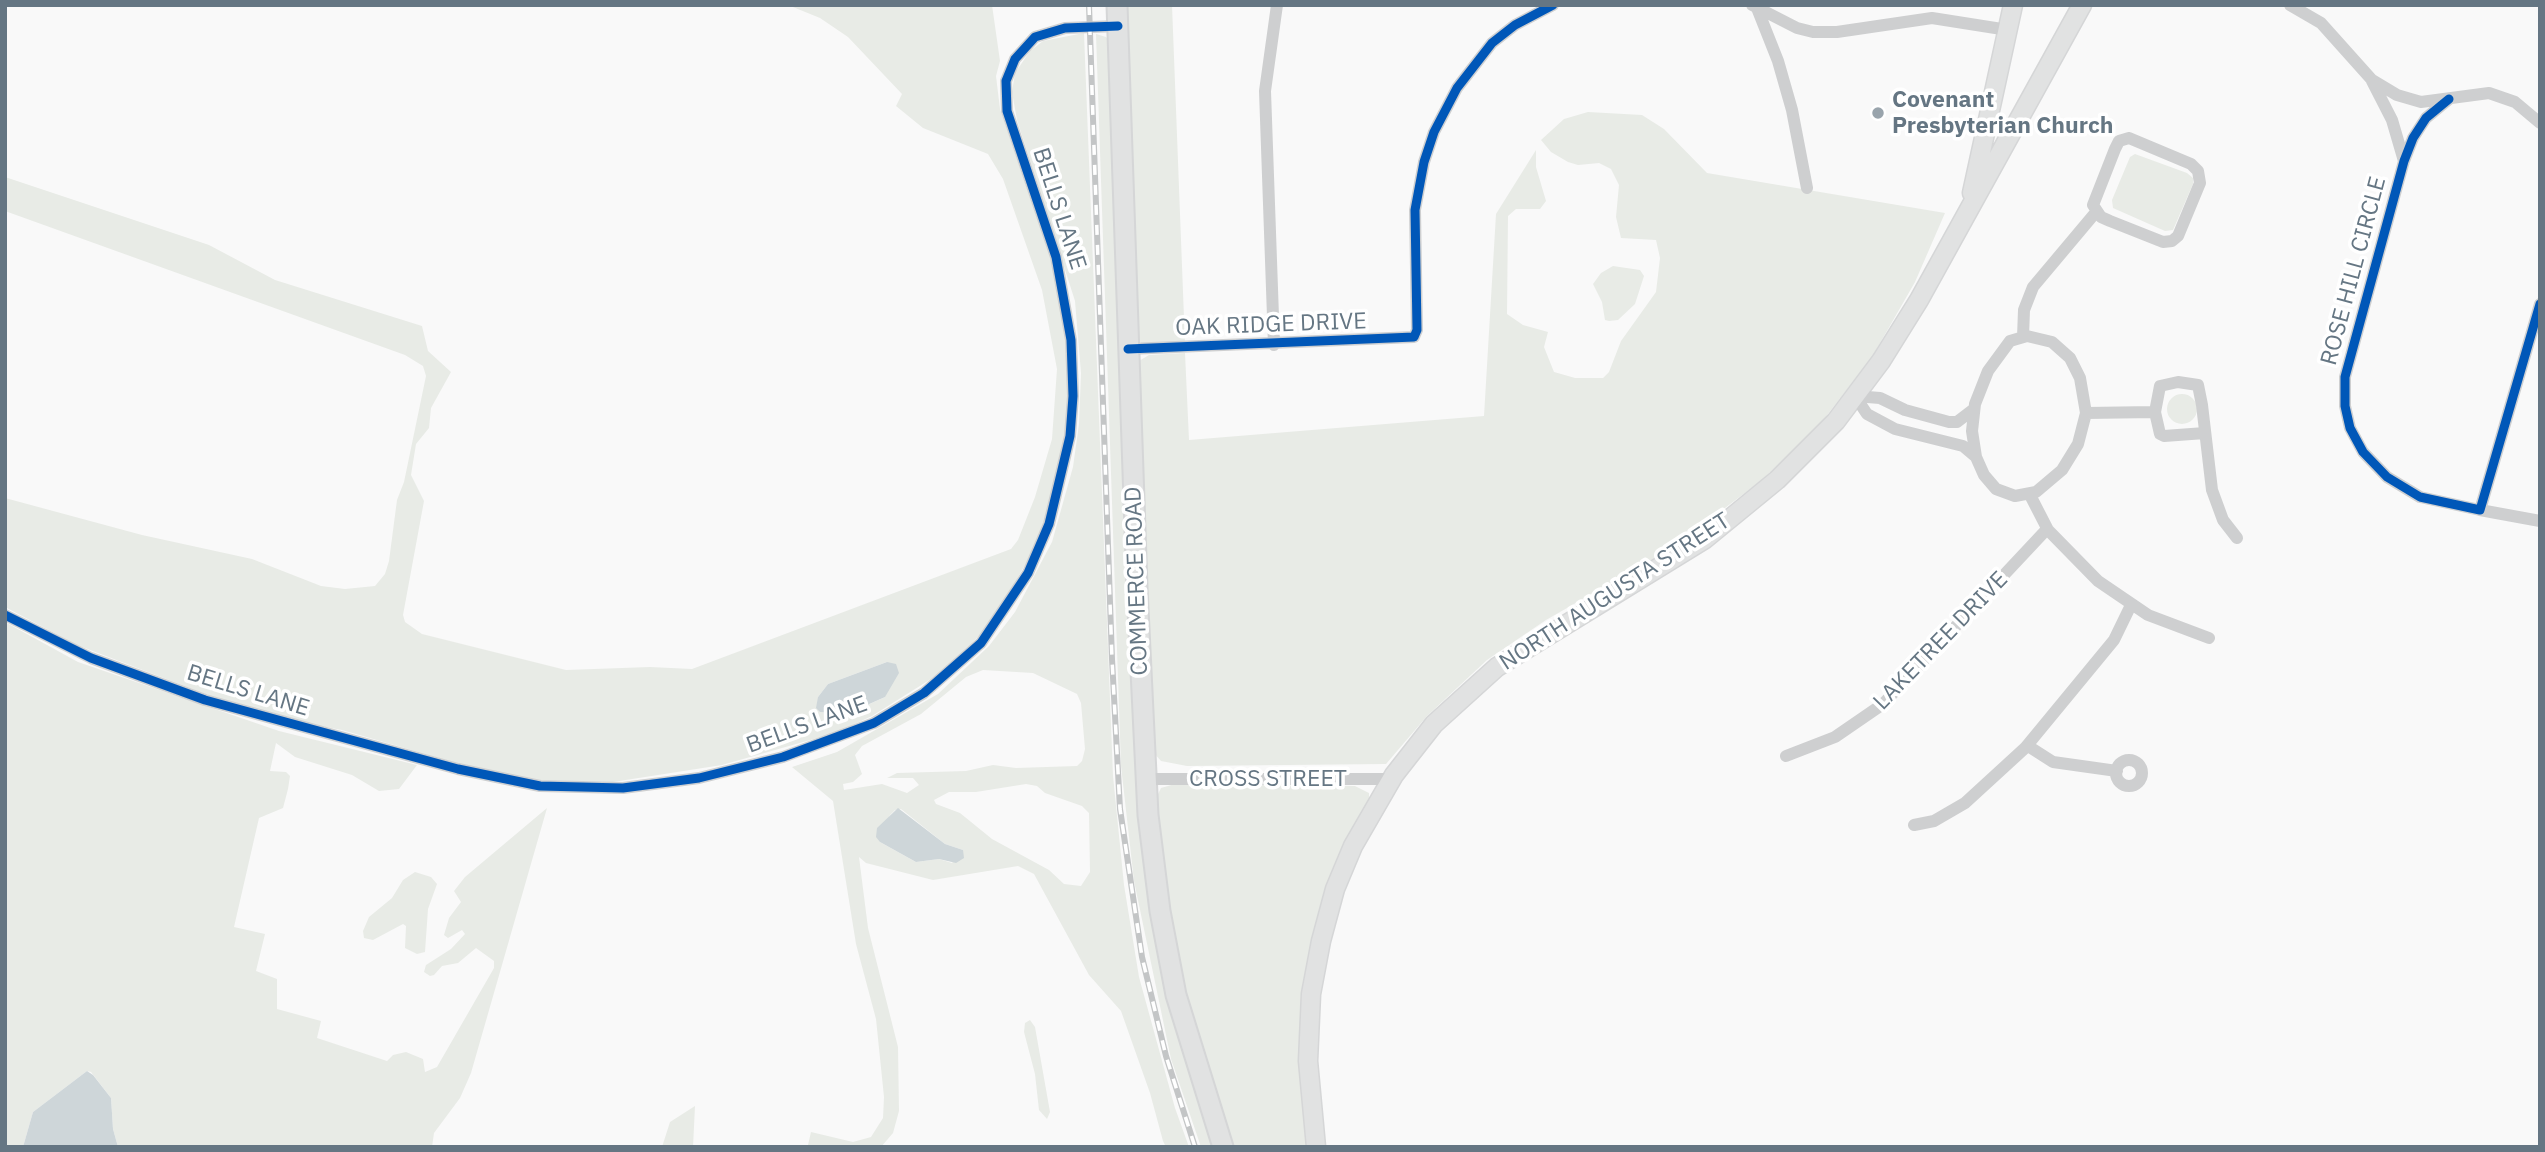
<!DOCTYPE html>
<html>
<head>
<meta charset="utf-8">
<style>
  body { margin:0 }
  #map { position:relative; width:2545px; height:1152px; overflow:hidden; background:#f9f9f9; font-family:"IBM Plex Sans",sans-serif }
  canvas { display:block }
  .frame { position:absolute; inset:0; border:7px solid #657683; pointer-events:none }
</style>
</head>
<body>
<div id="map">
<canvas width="2545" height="1152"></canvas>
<div class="frame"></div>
</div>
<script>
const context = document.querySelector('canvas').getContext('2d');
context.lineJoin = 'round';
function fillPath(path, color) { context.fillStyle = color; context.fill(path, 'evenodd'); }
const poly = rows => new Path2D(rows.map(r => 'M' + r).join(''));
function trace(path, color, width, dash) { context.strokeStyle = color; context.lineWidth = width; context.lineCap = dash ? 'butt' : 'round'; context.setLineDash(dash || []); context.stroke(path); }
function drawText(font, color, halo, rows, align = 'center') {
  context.font = font + ' "IBM Plex Sans",sans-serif'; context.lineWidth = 7; context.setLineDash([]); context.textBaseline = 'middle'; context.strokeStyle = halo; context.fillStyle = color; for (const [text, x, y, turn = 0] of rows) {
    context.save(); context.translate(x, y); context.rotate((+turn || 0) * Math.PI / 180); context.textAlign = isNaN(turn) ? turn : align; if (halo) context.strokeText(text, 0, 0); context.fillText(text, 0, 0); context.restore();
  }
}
fillPath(poly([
  [788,5,992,5,1000,61,996,76,1000,109,1050,256,1065,332,1068,405,1063,448,1039,541,992,622,972,643,931,679,872,716,835,733,722,765,613,782,531,780,491,773,342,730,282,719,224,701,77,645,5,607,5,498,142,535,252,559,321,586,345,589,375,586,385,574,389,561,397,500,404,482,426,376,423,366,405,355,5,211,5,177,209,245,275,280,422,326,428,351,451,372,431,408,429,428,416,444,411,475,424,501,403,615,405,622,422,634,566,670,650,667,692,669,1011,549,1018,540,1035,497,1052,439,1057,369,1042,290,1003,179,988,154,923,128,896,106,902,94,848,37,820,18],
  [887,662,885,697,852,712,820,712,818,697,828,684],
  [1125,5,1172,5,1185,344,1142,344,1136,336],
  [1084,33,1113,776,1124,885,1139,977,1175,1108,1189,1147,1166,1147,1163,1141,1150,1093,1121,1011,1089,975,1034,874,1018,866,933,880,866,863,859,857,868,928,898,1047,899,1111,893,1133,881,1147,798,1147,808,1145,811,1132,853,1142,871,1137,883,1118,884,1097,876,1019,856,944,833,801,792,767,837,752,938,694,989,646,1015,612,1052,542,1073,467,1079,424,1081,373,1075,301,1017,120,1012,92,1015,73,1030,51,1043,41],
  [983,670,1033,673,1077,694,1081,703,1085,749,1082,761,1077,766,1016,768,993,765,966,771,897,773,887,778,913,778,919,785,907,793,882,784,844,790,843,784,853,782,862,774,855,755,862,746,921,714,966,677],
  [1026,784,1037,786,1045,793,1082,806,1089,813,1090,872,1081,886,1064,884,1049,870,992,839,960,813,936,804,934,800,949,792,976,792],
  [901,809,945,844,963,850,952,863,939,859,916,862,880,842,890,815,895,810],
  [1096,34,1106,37,1112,44,1140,781,1216,1147,1201,1147,1171,1059,1134,881,1121,766],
  [1588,112,1642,115,1664,129,1707,173,1945,213,1915,282,1872,357,1821,423,1762,480,1672,548,1546,620,1487,660,1427,716,1386,764,1187,766,1161,761,1154,753,1145,595,1139,361,1149,355,1185,353,1189,440,1484,416,1496,214,1536,150,1536,167,1546,201,1540,209,1516,209,1508,216,1507,314,1523,325,1548,332,1544,347,1554,372,1575,378,1603,378,1609,372,1621,341,1656,292,1660,258,1656,240,1621,238,1616,217,1619,185,1611,169,1599,163,1578,165,1568,162,1551,152,1541,140,1564,119],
  [2135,154,2187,173,2193,178,2193,184,2173,230,2165,231,2113,208,2112,200,2130,157],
  [1613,266,1640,270,1644,276,1635,304,1618,320,1609,321,1605,320,1602,302,1593,284,1601,273],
  '2167 409a15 15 0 1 1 30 0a15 15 0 1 1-30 0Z',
  [5,622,78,662,279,731,417,765,399,789,379,791,352,775,295,757,276,743,270,771,286,772,290,776,288,789,283,808,259,818,234,927,265,934,256,971,277,979,277,1009,321,1021,317,1038,387,1061,393,1055,406,1052,423,1059,425,1072,437,1067,494,968,494,961,476,948,458,963,442,966,434,975,430,976,424,972,426,965,451,949,465,934,462,930,448,938,444,935,449,918,461,902,454,891,465,877,547,808,471,1073,460,1098,434,1133,432,1147,118,1147,113,1129,111,1098,91,1072,87,1071,33,1112,23,1147,5,1147],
  [1175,784,1355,786,1369,793,1369,802,1324,908,1311,1147,1231,1147,1199,1049,1169,916,1156,798,1161,788],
  [415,872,431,877,437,884,428,909,425,952,417,954,405,948,406,926,403,924,373,940,364,938,363,931,369,917,392,898,403,880],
  [1030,1020,1035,1027,1050,1112,1047,1119,1039,1110,1035,1074,1024,1032,1025,1023],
  [695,1106,693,1147,662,1147,670,1122]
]), '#e8ebe6');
fillPath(poly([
  [887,662,896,664,899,673,885,697,849,713,820,712,816,708,818,697,828,684],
  [898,808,945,844,963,850,964,858,956,863,939,859,916,862,880,842,876,837,877,828],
  [87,1071,93,1075,111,1098,113,1129,118,1147,23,1147,33,1112]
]), '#ced6d9');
const secondary = poly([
  [1972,193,2013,5],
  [1316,1147,1308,1061,1311,994,1321,941,1335,889,1353,846,1394,775,1434,724,1497,667,1705,539,1777,480,1836,421,1881,361,1919,300,2082,5]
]);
const primary = poly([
  [1117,5,1137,588,1148,815,1160,911,1176,995,1223,1147]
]);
trace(secondary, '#d5d6d7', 21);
trace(primary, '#d5d6d7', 23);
trace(poly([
  [1752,5,1797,28,1813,32,1837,32,1932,18,2008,30],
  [2290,5,2321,23,2372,80,2397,95,2421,102,2489,93,2515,102,2540,123],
  [1757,8,1778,61,1792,110,1807,188],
  [2372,81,2392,120,2404,161],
  [2449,99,2426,118,2413,138,2404,161,2345,377,2345,406,2350,428,2363,452,2387,477,2420,497,2480,510,2540,304],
  [2129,138,2191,164,2198,171,2200,183,2178,236,2172,241,2163,242,2110,221,2101,217,2093,205,2115,149,2119,141,2129,138],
  [2027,336,2052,342,2070,358,2080,378,2086,413,2078,444,2062,470,2036,492,2015,496,1996,489,1984,475,1976,457,1972,431,1975,404,1988,371,2010,341,2027,336],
  [2023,337,2024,310,2033,287,2096,212],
  [1274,345,1265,91,1277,5],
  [1128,349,1414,337,1417,330,1415,210,1424,162,1434,132,1457,88,1492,43,1515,25,1553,5],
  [1855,396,1867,414,1895,429,1963,446,1976,457],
  [1855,396,1880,398,1905,410,1949,422,1957,422,1974,409],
  [2086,413,2155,412],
  [2205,433,2164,436,2160,434,2155,412,2160,386,2178,382,2198,385,2202,405,2212,490,2223,520,2237,538],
  [2030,495,2048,530,2098,581,2148,615,2209,638],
  [2480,510,2540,521],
  [5,615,91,658,205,700,458,769,540,786,623,788,699,778,783,757,874,723,924,693,981,643,1028,573,1049,524,1070,436,1073,396,1071,340,1056,257,1007,111,1006,81,1015,59,1035,37,1065,28,1118,26],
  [2028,746,2053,762,2117,771],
  [1786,756,1835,737,1883,704,2047,529],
  '2116 773a13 13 0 1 1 26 0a13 13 0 1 1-26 0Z',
  [1145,779,1391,779],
  [1914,825,1934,821,1965,803,2025,748,2114,640,2131,605]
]), '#cecfd0', 12);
trace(secondary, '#e1e2e2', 18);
trace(primary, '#e1e2e2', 19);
const rail = poly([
  [1089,5,1112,659,1120,809,1142,957,1166,1056,1195,1147]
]);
trace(rail, '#c3c5c6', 6);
trace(rail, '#fff', 3.5, [10]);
trace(poly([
  [2449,99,2426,118,2413,138,2404,161,2345,377,2345,406,2350,428,2363,452,2387,477,2420,497,2480,510,2540,304],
  [1128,349,1414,337,1417,330,1415,210,1424,162,1434,132,1457,88,1492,43,1515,25,1553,5],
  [5,615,91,658,205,700,458,769,540,786,623,788,699,778,783,757,874,723,924,693,981,643,1028,573,1049,524,1070,436,1073,396,1071,340,1056,257,1007,111,1006,81,1015,59,1035,37,1065,28,1118,26]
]), '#0057b8', 9);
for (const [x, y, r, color] of [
  [1878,113,7,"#99a4ac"]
]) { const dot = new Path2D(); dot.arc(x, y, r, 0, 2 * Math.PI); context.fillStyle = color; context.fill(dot); trace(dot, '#fff', 2.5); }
drawText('bold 23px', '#657683', '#fff', [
  ["Covenant",1892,100],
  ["Presbyterian Church",1892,126]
], 'left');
drawText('23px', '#657683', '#fff', [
  ["BELLS LANE",1059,209,72],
  ["ROSE HILL CIRCLE",2354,271,-75],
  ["OAK RIDGE DRIVE",1271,325,-2],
  ["COMMERCE ROAD",1137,581,-92],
  ["NORTH AUGUSTA STREET",1615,592,-33],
  ["LAKETREE DRIVE",1941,641,-46],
  ["BELLS LANE",248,691,17],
  ["BELLS LANE",807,725,-20],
  ["CROSS STREET",1268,779]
]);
</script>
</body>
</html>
